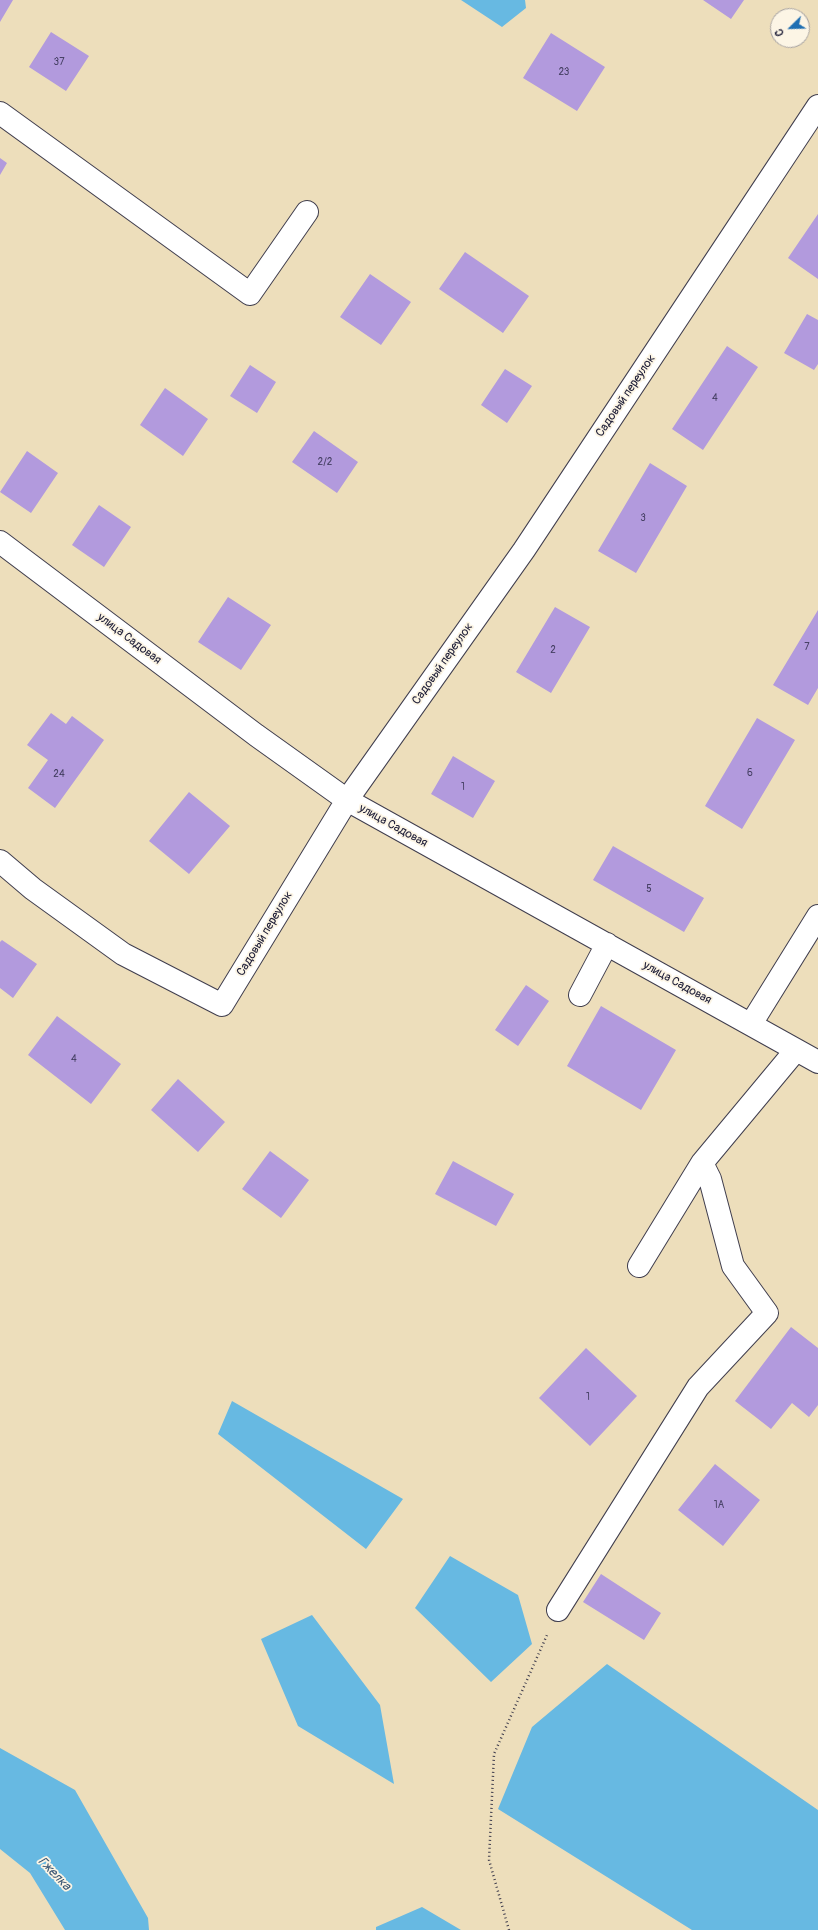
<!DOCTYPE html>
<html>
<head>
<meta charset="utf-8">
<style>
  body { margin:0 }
  #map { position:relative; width:818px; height:1930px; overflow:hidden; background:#eddebb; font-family:Pangolin,sans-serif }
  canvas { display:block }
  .north { position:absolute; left:770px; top:8px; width:40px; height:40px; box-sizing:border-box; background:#fcf5e5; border:1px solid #a5a1a1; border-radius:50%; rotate:247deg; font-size:11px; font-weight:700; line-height:16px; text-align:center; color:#22223b }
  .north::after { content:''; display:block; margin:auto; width:14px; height:18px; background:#1f6fb2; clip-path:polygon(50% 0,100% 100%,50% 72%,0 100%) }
</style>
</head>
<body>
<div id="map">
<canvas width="818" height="1930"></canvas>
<div class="north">С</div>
</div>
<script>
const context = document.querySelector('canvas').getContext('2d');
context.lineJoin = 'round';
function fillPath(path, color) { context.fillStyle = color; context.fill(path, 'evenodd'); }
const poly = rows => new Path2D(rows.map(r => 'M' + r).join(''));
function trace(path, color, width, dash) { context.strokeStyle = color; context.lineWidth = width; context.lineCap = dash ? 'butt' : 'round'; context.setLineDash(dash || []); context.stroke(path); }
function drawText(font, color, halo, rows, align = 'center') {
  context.font = font + ' Pangolin,sans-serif'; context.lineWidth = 3.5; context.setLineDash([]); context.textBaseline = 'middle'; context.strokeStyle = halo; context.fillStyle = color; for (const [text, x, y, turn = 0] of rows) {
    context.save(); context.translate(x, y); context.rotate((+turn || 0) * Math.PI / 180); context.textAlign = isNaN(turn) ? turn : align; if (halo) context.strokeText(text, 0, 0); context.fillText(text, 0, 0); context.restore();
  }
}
fillPath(poly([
  [461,0,525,0,526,8,502,27],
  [232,1401,403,1499,366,1549,218,1434],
  [450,1556,518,1595,532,1644,491,1682,415,1608],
  [312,1615,380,1705,394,1784,298,1726,261,1639],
  [607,1664,818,1810,818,1930,692,1930,498,1809,532,1727],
  [0,1748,75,1790,148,1918,149,1930,65,1930,30,1873,0,1849],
  [422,1907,461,1930,376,1930,376,1927]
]), '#67b9e2');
fillPath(poly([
  [0,0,13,0,0,22],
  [703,0,744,0,731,19],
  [51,32,89,56,66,91,29,67],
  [551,33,605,67,577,111,523,78],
  [0,158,7,163,0,175],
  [818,214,818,279,788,258],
  [465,252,529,296,503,333,439,289],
  [370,274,411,302,381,345,340,317],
  [807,314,818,320,818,364,814,370,784,353],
  [727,346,758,367,703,450,672,429],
  [250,365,276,382,257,413,230,396],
  [505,369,532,386,507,423,481,405],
  [165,388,208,419,183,456,140,425],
  [314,431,358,462,337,493,292,462],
  [27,451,58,473,31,513,0,492],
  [650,463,687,486,636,573,598,551],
  [99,505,131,527,104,567,72,545],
  [228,597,271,625,241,670,198,642],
  [555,607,590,627,551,693,516,672],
  [818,610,818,688,808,705,773,685],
  [51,713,66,724,72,716,104,740,55,808,28,788,48,760,27,745],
  [757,718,795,740,742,829,705,806],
  [453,756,495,781,473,818,431,794],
  [189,792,230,826,189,874,149,841],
  [613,846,704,898,684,932,593,880],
  [2,940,37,964,13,998,0,988,0,942],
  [526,985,549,1001,518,1046,495,1030],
  [601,1006,676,1050,641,1110,567,1066],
  [57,1016,121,1064,91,1104,28,1055],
  [178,1079,225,1122,198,1152,151,1110],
  [270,1151,309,1180,281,1218,242,1189],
  [453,1161,514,1194,496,1226,435,1194],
  [791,1327,818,1348,818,1405,809,1417,792,1403,771,1429,735,1401],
  [586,1348,637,1396,590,1446,539,1398],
  [715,1464,760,1500,723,1546,678,1510],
  [601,1574,661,1613,644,1640,583,1602]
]), '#b29add');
const minor = poly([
  [0,113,250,294,307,212],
  [0,542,256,735,347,800,818,1062],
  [0,861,33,889,123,954,222,1005,347,800,524,550,818,106],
  [580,995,607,944],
  [751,1024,818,916],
  [639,1266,702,1163,796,1050],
  [558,1610,698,1387,767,1313,733,1266,710,1179,702,1163]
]);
trace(minor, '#403e4e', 24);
trace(poly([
  [509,1930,489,1860,494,1754,547,1635]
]), '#403e4e', 2.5, [1, 3]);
trace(minor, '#fff', 22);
drawText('10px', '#464064', null, [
  ["37",59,62],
  ["23",564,72],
  ["4",715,398],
  ["2/2",325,462],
  ["3",643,518],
  ["7",807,647],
  ["2",553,650],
  ["6",750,773],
  ["24",59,774],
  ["1",463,787],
  ["5",649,889],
  ["4",74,1059],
  ["1",588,1397],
  ["1А",719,1505]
]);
drawText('12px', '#22223b', '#fcf5e5', [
  ["Садовый переулок",626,396,-56],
  ["улица Садовая",129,639,37],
  ["Садовый переулок",443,664,-55],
  ["улица Садовая",393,826,29],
  ["Садовый переулок",265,934,-59],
  ["улица Садовая",677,983,29]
]);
drawText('italic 13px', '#3a5775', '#fcf5e5', [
  ["Гжелка",54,1874,46]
]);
</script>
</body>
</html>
